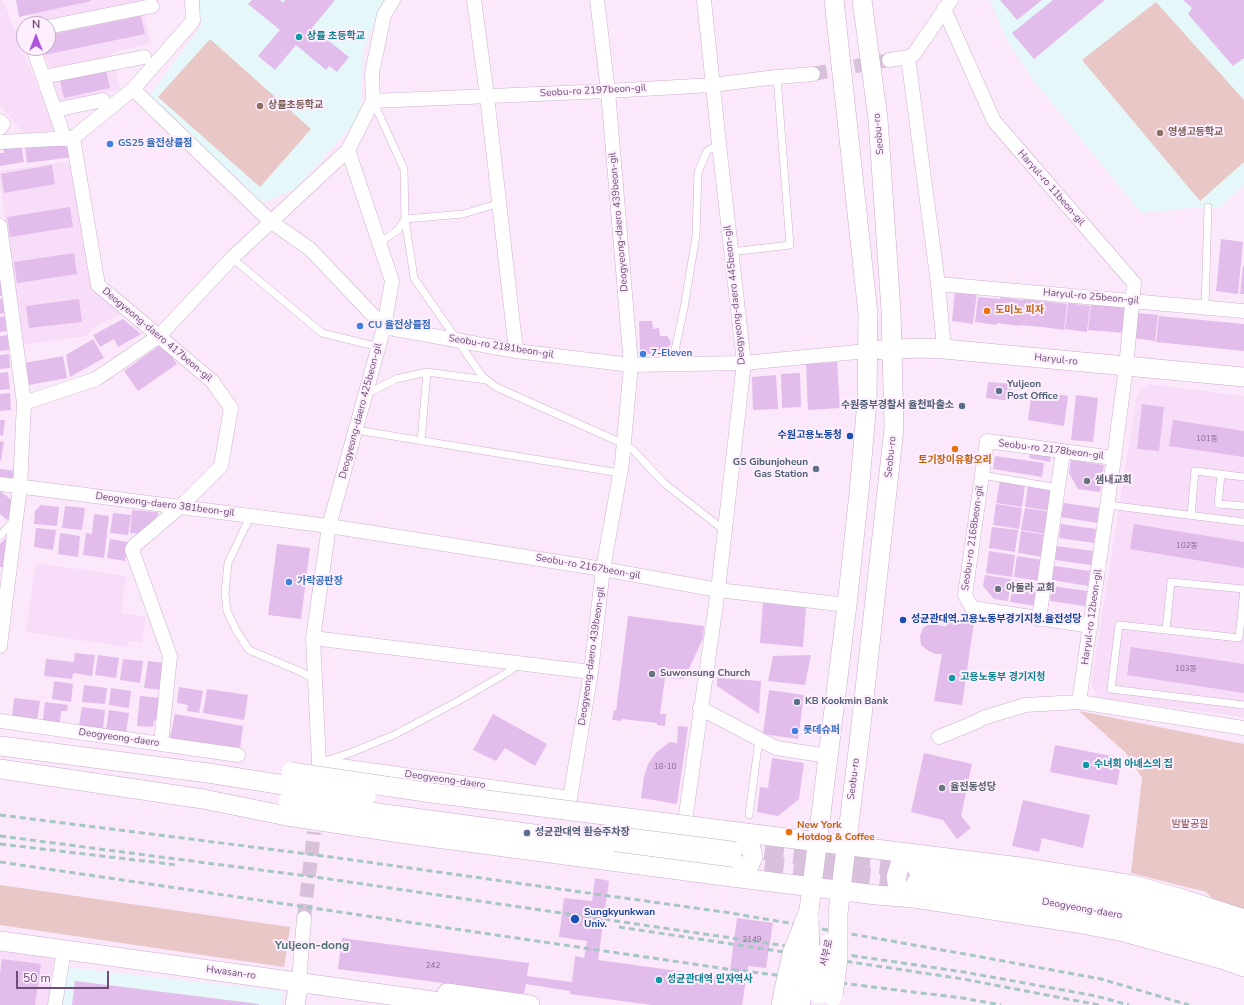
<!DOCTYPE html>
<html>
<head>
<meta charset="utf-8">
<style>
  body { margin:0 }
  #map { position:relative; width:1244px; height:1005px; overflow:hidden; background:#fce8fb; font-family:"Nunito Sans",sans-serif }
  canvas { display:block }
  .north { position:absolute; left:16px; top:16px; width:40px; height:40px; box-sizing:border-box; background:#feeffe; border:1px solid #c4aec7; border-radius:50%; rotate:0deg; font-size:11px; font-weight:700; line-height:16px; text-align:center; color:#6c4d75 }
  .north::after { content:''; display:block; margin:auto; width:14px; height:18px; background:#ad53e0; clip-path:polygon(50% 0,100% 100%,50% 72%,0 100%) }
  .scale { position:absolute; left:16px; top:971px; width:93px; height:18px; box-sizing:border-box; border:2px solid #6c4d75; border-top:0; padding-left:5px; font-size:12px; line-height:14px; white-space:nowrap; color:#6c4d75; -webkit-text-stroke:3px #feeffe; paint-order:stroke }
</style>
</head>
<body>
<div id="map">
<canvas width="1244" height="1005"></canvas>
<div class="north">N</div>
<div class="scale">50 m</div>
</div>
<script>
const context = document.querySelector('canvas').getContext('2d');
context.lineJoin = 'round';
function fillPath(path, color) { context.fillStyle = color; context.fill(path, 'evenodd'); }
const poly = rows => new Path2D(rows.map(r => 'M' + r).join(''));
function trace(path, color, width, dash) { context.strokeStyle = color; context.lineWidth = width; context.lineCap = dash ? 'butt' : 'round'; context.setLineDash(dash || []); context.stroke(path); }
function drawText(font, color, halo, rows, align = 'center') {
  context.font = font + ' "Nunito Sans","Noto Sans KR",sans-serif'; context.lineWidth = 4; context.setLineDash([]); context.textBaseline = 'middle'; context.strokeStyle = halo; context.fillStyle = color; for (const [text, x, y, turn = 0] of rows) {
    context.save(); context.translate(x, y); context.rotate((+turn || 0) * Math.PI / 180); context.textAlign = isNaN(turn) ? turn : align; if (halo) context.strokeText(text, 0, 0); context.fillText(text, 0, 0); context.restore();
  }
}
fillPath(poly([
  [0,0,3,0,55,131,23,133,0,105],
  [28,0,141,0,151,43,111,53,120,89,61,103,43,48,48,48,48,24,36,24],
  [71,161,95,288,125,312,95,327,86,336,22,345,0,183,0,171],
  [1149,384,1244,396,1244,717,1099,698,1091,684,1137,394],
  [36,563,126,576,121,613,146,617,142,643,128,641,127,647,26,632],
  [0,951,54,958,48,1005,0,1005]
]), '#f7ddf8');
fillPath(poly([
  [199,0,385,0,378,13,363,51,361,116,295,189,262,203,149,96,201,26],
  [990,0,1244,0,1244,185,1220,208,1199,207,1141,213,1034,81,1006,38],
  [64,967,283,991,282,1005,59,1005]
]), '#e5f7f8');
fillPath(poly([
  [1156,2,1244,100,1244,162,1200,201,1082,60],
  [210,39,311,129,260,187,158,97],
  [1079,711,1244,744,1244,911,1214,900,1206,892,1131,873,1142,778,1126,753],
  [0,885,290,927,284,967,0,925]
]), '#e9c7c7');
fillPath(poly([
  [16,0,91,0,91,1,19,17],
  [252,0,280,0,283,3,285,0,335,0,312,28,349,57,337,72,329,66,326,70,296,45,275,70,258,56,280,30,248,4],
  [1000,0,1042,0,1017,20],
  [1053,0,1105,0,1034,59,1012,33],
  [1183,0,1244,0,1244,58,1233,66,1188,14,1192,8],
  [141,16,145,34,44,55,42,48,48,48,48,35],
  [105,66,110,88,64,98,59,76],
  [70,141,73,157,27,163,25,147],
  [21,145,24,162,0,166,0,153,4,153,3,148],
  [52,165,55,184,4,193,1,174],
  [70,207,73,227,10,237,7,217],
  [1221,239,1243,242,1238,294,1216,291],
  [74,253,77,274,17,283,14,262],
  [1243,266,1244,266,1244,294,1240,294],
  [0,281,3,281,5,295,0,296],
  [955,290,977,292,973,324,952,321],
  [978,297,1000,299,1000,297,1023,300,1023,299,1067,304,1064,330,1042,327,1043,318,1042,327,1019,325,1019,326,997,323,997,325,975,322],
  [4,298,5,313,0,314,0,299],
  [79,299,82,322,29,328,26,306],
  [1068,303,1090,306,1087,332,1065,329],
  [1091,304,1129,308,1125,333,1088,330],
  [1137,313,1158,315,1155,341,1134,338],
  [5,316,7,331,0,332,0,317],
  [1159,316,1244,324,1244,351,1156,342],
  [123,319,141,334,118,347,114,339,100,347,93,335],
  [639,321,652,321,653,329,659,328,660,336,668,336,668,339,670,339,671,345,669,345,669,348,667,348,667,353,643,354,640,350],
  [8,335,9,350,0,351,0,336],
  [93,339,104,358,70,377,66,355],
  [163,343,177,364,138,391,124,371],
  [9,354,10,368,0,369,0,355],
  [63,356,67,378,29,385,25,363],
  [837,362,840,408,808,410,806,364],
  [8,372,10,389,0,390,0,373],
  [800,373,801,407,782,408,781,374],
  [776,375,778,409,753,410,752,377],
  [988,382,1012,384,1011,401,986,398],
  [1032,390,1068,396,1064,426,1028,420],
  [10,393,11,410,0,411,0,394],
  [1076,395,1098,398,1093,442,1071,440],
  [1142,404,1164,407,1159,451,1137,449],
  [0,420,5,420,3,436,0,435],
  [1173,420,1244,431,1244,457,1169,446],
  [0,441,4,442,1,461,0,460],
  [1031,448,1052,452,1050,462,1029,458],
  [995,456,1044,463,1042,477,993,469],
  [1071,460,1104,465,1100,492,1078,489,1069,473],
  [0,469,16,471,15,480,0,479],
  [1000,481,1025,485,1022,507,996,503],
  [1028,486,1054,489,1051,511,1025,507],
  [0,491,14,502,13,513,7,520,0,514],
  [1064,503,1099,508,1097,523,1061,517],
  [996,504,1022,508,1019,529,993,525],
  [41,505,59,507,57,526,34,524,35,511],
  [65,506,85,508,82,530,62,528],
  [1025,508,1051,512,1047,534,1021,530],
  [132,510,158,512,156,526,145,534,130,533],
  [113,513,131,515,128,535,110,533],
  [94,514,109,516,104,558,83,555,86,533,92,534],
  [1061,524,1096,529,1094,543,1059,538],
  [1134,524,1244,542,1244,568,1130,549],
  [992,527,1018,530,1015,552,989,548],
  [36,528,56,530,53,550,34,547],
  [1021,531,1047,535,1044,557,1018,553],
  [60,533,80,536,78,557,58,554],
  [9,535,5,567,0,567,0,544],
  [110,539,128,542,125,561,107,558],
  [277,544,310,548,301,619,268,615],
  [1057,546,1093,551,1091,565,1055,560],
  [989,551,1015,555,1012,577,986,573],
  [1017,556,1043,560,1040,581,1014,577],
  [1054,566,1090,571,1088,586,1052,580],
  [985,575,1011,579,1008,601,994,599,988,592,983,586],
  [1014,580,1039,584,1036,606,1010,602],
  [1052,586,1087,591,1085,606,1050,601],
  [763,603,806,607,803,647,760,643],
  [628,616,704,626,703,638,689,669,685,669,684,679,665,678,660,714,666,714,665,726,657,725,657,723,622,719,621,721,612,720,614,710,616,711],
  [947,619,974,622,962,705,934,701,942,654,935,654,927,650,921,645,920,636,923,628,931,623,946,627],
  [1131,647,1244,664,1244,693,1127,675],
  [75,653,95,655,92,676,73,673,72,679,44,676,46,659,74,662],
  [98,655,119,658,116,678,95,675],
  [811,655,805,685,768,681,773,656],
  [123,659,143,661,140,683,120,680],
  [148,661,165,663,162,690,144,688],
  [717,678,761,681,759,714,717,686],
  [54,681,73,684,71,702,52,699],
  [84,685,107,688,105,704,82,702],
  [179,687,203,691,199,713,187,711,188,705,177,703],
  [111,688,131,691,129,708,109,705],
  [207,689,248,695,244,720,203,713],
  [769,690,804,695,798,739,763,734],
  [140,696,161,698,159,717,154,721,153,727,137,726],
  [14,698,40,701,37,720,12,717],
  [45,702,68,705,67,711,61,711,60,723,43,721],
  [82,707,105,710,103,729,79,726],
  [109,710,129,713,126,733,106,730],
  [175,714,243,726,240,749,170,738],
  [493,714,547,744,535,766,505,748,496,761,473,750],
  [678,726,688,727,677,804,641,798,644,777,648,764,656,753,662,748,670,742,677,743],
  [1055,745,1122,758,1117,785,1050,772],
  [924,753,972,764,961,816,971,828,957,839,943,820,911,812],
  [772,758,804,763,799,799,778,816,757,812,760,787,768,788],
  [1023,800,1090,815,1083,848,1042,838,1039,852,1012,846],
  [595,878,609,881,598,960,729,978,737,918,773,923,766,968,748,966,742,1005,652,1005,570,994,570,991,526,984,524,994,338,969,342,938,529,963,527,976,572,982,575,956,584,958,587,941,559,937,564,898,592,901],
  [2,959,41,964,35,1005,0,1005,0,975],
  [75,981,259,1004,259,1005,72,1005]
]), '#e2bceb');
trace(poly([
  [813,74,889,60],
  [304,918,314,832]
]), '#d8c1da', 14, [14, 7]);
trace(poly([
  [736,847,915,869],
  [736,861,912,882]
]), '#d8c1da', 19, [19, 10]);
const lane = poly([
  [373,101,404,169,405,219,398,230,379,243],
  [500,203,463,214,405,219,414,278,482,376,496,387,624,444,633,450,664,483,725,531],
  [731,252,790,245,777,77],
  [232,258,322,333,379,347],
  [1205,307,1208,207],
  [672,364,684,308,696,236,698,172,707,151,719,144],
  [366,394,396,379,427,372,486,380],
  [356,430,620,473],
  [421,441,427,372],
  [982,475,1058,488],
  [1221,475,1218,504,1244,506],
  [1108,505,1244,522],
  [1191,515,1195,471,1244,477],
  [252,517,248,521,228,563,225,593,227,611,236,630,249,650,299,671,315,679],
  [0,536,13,521],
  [1171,582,1244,589,1239,638,1166,630,1171,582],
  [1166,630,1119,625,1111,689,1244,705],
  [325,761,350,753,394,735,460,700,510,671,519,664],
  [749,815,759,739]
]);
const street = poly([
  [474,0,487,96,516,351],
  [944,9,994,121,1134,283,1126,367,1114,458,1079,702],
  [48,27,152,6],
  [33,48,65,139],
  [908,57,938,284,944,349],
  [889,60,908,57,914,54,951,0],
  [43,77,144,57],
  [133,89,270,221,310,249,384,327,516,351,631,365,744,363,867,351],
  [373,101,608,91,712,85,777,77,813,74],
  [373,101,372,73,384,15,393,0],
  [55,110,103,100],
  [0,121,3,124,0,128],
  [0,142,73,138],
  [0,226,24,403,20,487,0,646],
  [938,284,1244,311],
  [24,403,96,379,159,336,232,258,348,150],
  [0,484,329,526,603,569,718,590,847,605],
  [1039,619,1063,452],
  [1091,626,972,608,965,595,982,475,987,441,1114,458],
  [313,638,591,672],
  [700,708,776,748,828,756],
  [0,721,238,755],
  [939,737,976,722,983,718,1025,705,1079,702,1244,728],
  [161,744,170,656,132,550,134,546,180,507,221,466,231,408,212,381,98,285,73,138,133,89,193,21,192,0],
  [319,763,570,798,591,672,603,569,622,463,631,365,608,91,597,0],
  [319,772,319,763,313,638,329,526,384,327,392,281,348,150,373,101],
  [686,814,718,590,744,363,719,144,704,0],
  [299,982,304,918],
  [55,1005,64,950]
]);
const secondary = poly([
  [881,350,920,348,944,349,1244,377],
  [0,746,208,773,290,786],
  [0,769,203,799,287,816],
  [610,828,736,847],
  [738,832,1020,867,1133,885,1186,900,1244,919],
  [608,844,734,861],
  [917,869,1018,883,1130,901,1180,915,1244,935],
  [732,877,877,895,914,898,1077,923,1124,932,1225,960,1244,967],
  [732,877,747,870,753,857,750,844,738,832],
  [916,883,1079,908,1127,917,1174,929,1244,951],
  [914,898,898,889,896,877,900,864,917,855],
  [809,910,847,605,859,493,867,401,868,314,834,0],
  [838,913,860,734,894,428,891,311,878,119,862,0],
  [0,941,462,1005],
  [447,993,530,1005],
  [295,1005,299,982],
  [781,1005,784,990],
  [800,1005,803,992]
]);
trace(lane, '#ccb1cf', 8);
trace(street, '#ccb1cf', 15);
trace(secondary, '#c9aace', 20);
trace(lane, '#fff', 7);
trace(street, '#fff', 14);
trace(secondary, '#fff', 19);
trace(poly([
  [0,815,324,856,731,913,965,954,1101,979,1189,1005],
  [0,836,322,878,964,972,1096,996,1129,1005],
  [0,844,178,865],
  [0,862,727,969,962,998,1001,1005],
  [619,927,963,979,1099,1005]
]), '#a6c6c4', 3, [6, 4]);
const secondaryBridge = poly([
  [291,772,432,793,738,832],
  [290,786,366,796],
  [288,801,608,844],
  [287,816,414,835,732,877],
  [784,990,792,954,809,910],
  [803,992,810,954,809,919],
  [819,994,830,943],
  [833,996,838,958,838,913]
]);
trace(secondaryBridge, '#c9aace', 20, []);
trace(secondaryBridge, '#fff', 19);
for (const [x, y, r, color] of [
  [299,37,4,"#0f9aa8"],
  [260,106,4,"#8d6e63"],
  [1160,133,4,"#8d6e63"],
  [110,144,4,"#3f7fe0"],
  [987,311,4,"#e8710a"],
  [360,326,4,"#3f7fe0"],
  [643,354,4,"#3f7fe0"],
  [999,391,4,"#5c6f8a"],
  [962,406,4,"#5c6f8a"],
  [850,436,4,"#1a4fb4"],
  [955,449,4,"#e8710a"],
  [816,469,4,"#5c6f8a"],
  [1087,481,4,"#6b7280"],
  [289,582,4,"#3f7fe0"],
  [998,589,4,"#6b7280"],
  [903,620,4,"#1a4fb4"],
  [652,674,4,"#6b7280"],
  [952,678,4,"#0f9aa8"],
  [797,702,4,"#5c6f8a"],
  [795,731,4,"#3f7fe0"],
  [1086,765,4,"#0f9aa8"],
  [942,788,4,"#6b7280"],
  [789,832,4,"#e8710a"],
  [527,833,4,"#5c6f8a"],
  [575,919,5,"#1a4fb4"],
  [659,980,4,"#0f9aa8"]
]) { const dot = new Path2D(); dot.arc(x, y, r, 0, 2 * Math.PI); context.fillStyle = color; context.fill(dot); trace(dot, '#feeffe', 1.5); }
drawText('8px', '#8a6992', null, [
  ["101동",1207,439],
  ["102동",1187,546],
  ["103동",1186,669],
  ["18-10",665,767],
  ["2149",752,940],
  ["242",433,966]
]);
drawText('bold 10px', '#0d838f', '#feeffe', [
  ["상률 초등학교",307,37],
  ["고용노동부 경기지청",960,678],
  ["수녀회 아녜스의 집",1094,765],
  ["성균관대역 민자역사",667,980]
], 'left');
drawText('10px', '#6c4d75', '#feeffe', [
  ["Seobu-ro 2197beon-gil",593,91,-3],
  ["Seobu-ro",879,134,-95],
  ["Haryul-ro 11beon-gil",1051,188,49],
  ["Deogyeong-daero 439beon-gil",619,222,-95],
  ["Deogyeong-daero 445beon-gil",735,295,-96],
  ["Haryul-ro 25beon-gil",1091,297,5],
  ["Deogyeong-daero 417beon-gil",157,335,40],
  ["Seobu-ro 2181beon-gil",501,347,9],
  ["Haryul-ro",1056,360,6],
  ["Deogyeong-daero 425beon-gil",361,411,-75],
  ["Seobu-ro 2178beon-gil",1051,450,7],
  ["Seobu-ro",891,457,-84],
  ["Deogyeong-daero 381beon-gil",165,505,7],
  ["Seobu-ro 2168beon-gil",973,538,-82],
  ["Seobu-ro 2167beon-gil",588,567,10],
  ["Haryul-ro 12beon-gil",1092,617,-82],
  ["Deogyeong-daero 439beon-gil",592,656,-82],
  ["Deogyeong-daero",119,738,8],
  ["Seobu-ro",854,779,-83],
  ["Deogyeong-daero",445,780,8],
  ["Deogyeong-daero",1082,909,10],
  ["서부로",827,953,-77],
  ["Hwasan-ro",231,973,8]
]);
drawText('bold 10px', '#785e54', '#feeffe', [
  ["상률초등학교",268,106],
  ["영생고등학교",1168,133]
], 'left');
drawText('bold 10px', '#366cbe', '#feeffe', [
  ["GS25 율전상률점",118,144],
  ["CU 율전상률점",368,326],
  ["7-Eleven",651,354],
  ["가락공판장",297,582],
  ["롯데슈퍼",803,731]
], 'left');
drawText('bold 10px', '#c56008', '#feeffe', [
  ["도미노 피자",995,311],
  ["토기장이유황오리",955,461,"center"],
  ["New York",797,826],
  ["Hotdog & Coffee",797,838]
], 'left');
drawText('bold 10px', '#4e5e75', '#feeffe', [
  ["Yuljeon",1007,385],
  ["Post Office",1007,397],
  ["수원중부경찰서 율천파출소",954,406,"right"],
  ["GS Gibunjoheun",808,463,"right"],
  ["Gas Station",808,475,"right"],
  ["KB Kookmin Bank",805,702],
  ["성균관대역 환승주차장",535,833]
], 'left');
drawText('bold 10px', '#164399', '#feeffe', [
  ["수원고용노동청",842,436,"right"],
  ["성균관대역.고용노동부경기지청.율전성당",911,620],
  ["Sungkyunkwan",584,913],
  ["Univ.",584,925]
], 'left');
drawText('bold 10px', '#5b616d', '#feeffe', [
  ["샘내교회",1095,481],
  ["아둘라 교회",1006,589],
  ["Suwonsung Church",660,674],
  ["율전동성당",950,788]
], 'left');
drawText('10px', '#86524b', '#feeffe', [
  ["밤밭공원",1190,825]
]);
drawText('bold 12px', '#537376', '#feeffe', [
  ["Yuljeon-dong",312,946]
]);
</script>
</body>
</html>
